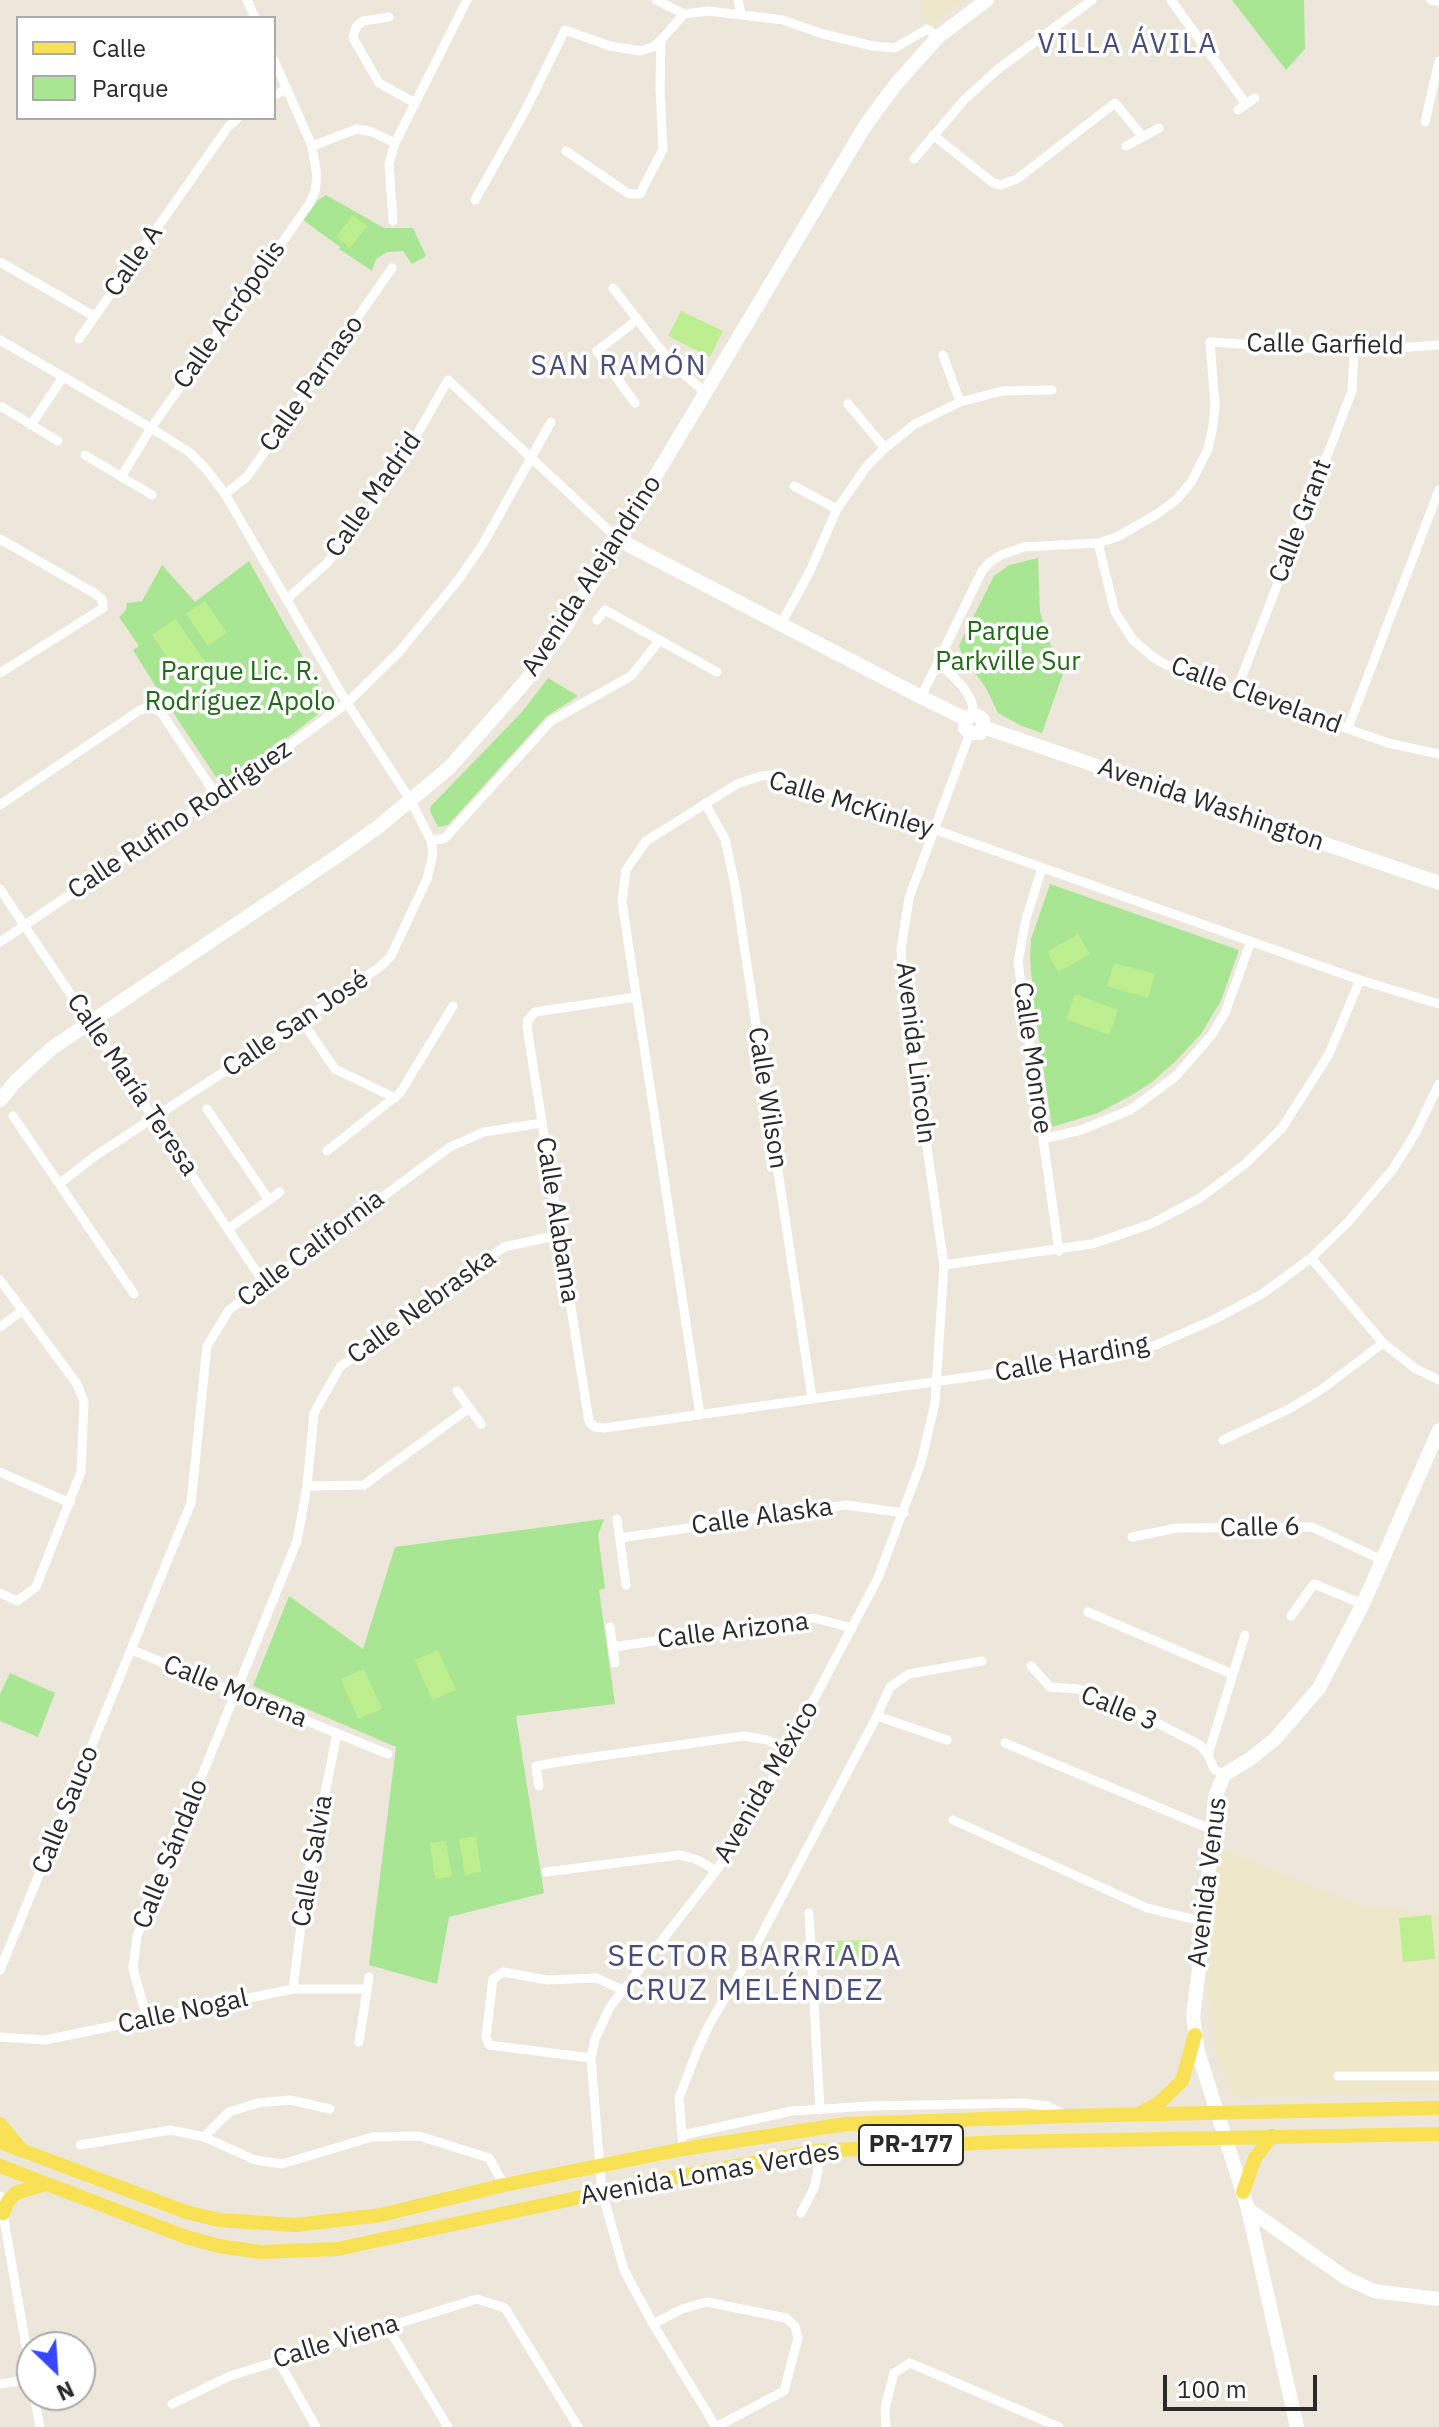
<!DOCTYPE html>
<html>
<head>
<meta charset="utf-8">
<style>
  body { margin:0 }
  #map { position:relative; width:1439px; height:2427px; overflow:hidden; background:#ede7db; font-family:"IBM Plex Sans",sans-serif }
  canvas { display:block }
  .legend { position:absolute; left:16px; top:16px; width:260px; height:104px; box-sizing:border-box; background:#fff; border:2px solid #aaa; margin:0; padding:10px 14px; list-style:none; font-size:24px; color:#2a2a2a }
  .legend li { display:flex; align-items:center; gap:16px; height:40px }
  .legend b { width:40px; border:2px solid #aaa }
  .north { position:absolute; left:16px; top:2331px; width:80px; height:80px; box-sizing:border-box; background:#fff; border:2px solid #aaa; border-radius:50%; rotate:155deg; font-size:22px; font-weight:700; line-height:32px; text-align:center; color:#2a2a2a }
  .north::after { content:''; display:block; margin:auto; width:28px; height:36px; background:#3648ff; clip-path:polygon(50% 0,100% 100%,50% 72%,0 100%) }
  .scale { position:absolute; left:1163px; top:2375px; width:154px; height:36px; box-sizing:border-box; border:4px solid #2a2a2a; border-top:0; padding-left:10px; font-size:24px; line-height:28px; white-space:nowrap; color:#2a2a2a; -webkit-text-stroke:6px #fff; paint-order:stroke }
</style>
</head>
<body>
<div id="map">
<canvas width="1439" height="2427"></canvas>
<ul class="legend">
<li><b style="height:10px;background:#f8e155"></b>Calle</li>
<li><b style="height:22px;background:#a8e694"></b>Parque</li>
</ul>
<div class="north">N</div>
<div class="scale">100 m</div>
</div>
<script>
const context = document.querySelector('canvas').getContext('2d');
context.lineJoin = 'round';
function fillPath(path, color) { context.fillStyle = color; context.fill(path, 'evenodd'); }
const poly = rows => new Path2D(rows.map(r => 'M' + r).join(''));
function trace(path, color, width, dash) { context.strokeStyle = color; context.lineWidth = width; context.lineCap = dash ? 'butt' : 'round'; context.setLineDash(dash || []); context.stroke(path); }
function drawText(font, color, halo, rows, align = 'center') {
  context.font = font + ' "IBM Plex Sans",sans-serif'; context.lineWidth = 7; context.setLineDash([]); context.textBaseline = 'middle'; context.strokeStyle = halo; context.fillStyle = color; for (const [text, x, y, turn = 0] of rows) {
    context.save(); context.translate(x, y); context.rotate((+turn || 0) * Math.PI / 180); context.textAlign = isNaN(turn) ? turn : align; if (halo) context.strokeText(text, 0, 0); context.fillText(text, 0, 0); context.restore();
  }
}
fillPath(poly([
  [918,0,963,0,929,26],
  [1217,1847,1364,1907,1436,1913,1439,1916,1439,2093,1237,2098,1233,2095,1215,2050,1208,1989]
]), '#efe7c9');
fillPath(poly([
  [1232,0,1304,0,1305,49,1286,70],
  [326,195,384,228,413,228,426,256,412,264,403,251,387,252,376,259,372,271,339,249,340,247,303,220,317,201],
  [1038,558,1040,612,1054,656,1064,671,1042,733,1022,726,998,713,986,688,962,655,959,645,994,576,1009,565],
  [249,561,328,702,325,709,283,741,220,783,174,714,169,693,156,687,133,650,139,646,119,617,126,610,127,603,142,601,162,565,195,602],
  [548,678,578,696,546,717,448,825,438,827,430,811,431,806,522,712],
  [1050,884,1239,950,1221,1001,1201,1034,1176,1061,1152,1082,1132,1095,1098,1113,1052,1127,1034,1005,1030,958,1031,939],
  [604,1519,598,1535,605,1588,599,1590,615,1704,516,1716,544,1893,449,1917,437,1984,369,1965,396,1747,253,1686,289,1596,363,1649,395,1547],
  [10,1673,55,1693,38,1737,0,1721,0,1694]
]), '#a8e694');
fillPath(poly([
  [353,215,367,226,350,248,336,237],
  [681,311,723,331,710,357,668,336],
  [205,601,227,633,208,646,186,614],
  [176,619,208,666,184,682,152,635],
  [1078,934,1090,954,1058,972,1047,952],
  [1114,963,1155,974,1148,998,1107,986],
  [1075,994,1118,1010,1109,1035,1066,1019],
  [438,1650,456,1690,432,1700,415,1660],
  [364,1669,382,1709,358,1719,341,1679],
  [476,1836,481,1872,465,1875,459,1839],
  [446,1841,452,1877,435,1879,430,1843],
  [1431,1915,1435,1959,1403,1962,1399,1918],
  [870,1940,871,1962,832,1963,831,1941]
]), '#bdee8f');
trace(poly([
  [247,0,255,18],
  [656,0,684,14],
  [738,0,741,14],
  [1171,0,1246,104],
  [1431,0,1439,2],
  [389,17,363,21,356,27,353,38,379,83,415,103],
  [274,95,287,89],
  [1238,110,1255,98],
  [1425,122,1439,61],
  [933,135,992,182,1000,185,1017,179,1115,103,1143,137],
  [312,146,357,129,372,132,395,143],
  [1126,146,1159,128],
  [566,151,629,194,640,194,663,149,660,90,661,40],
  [914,159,964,100,998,69,1092,0],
  [475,200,525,111,565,30,610,46,640,51,653,47,661,40,684,14,709,11,783,20,823,34,873,46,895,48,927,29,938,37],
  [393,221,389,164,395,143,467,0],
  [0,262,94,316],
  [613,288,672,364,706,393],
  [79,339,228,127,238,118],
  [0,340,151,428,189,452,206,469,225,494,347,703,411,801,431,841,433,854,427,879,391,956,381,966,302,1021,95,1156,59,1184],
  [943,355,960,402],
  [635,403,597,351,638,319],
  [848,404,885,448],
  [2,407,58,441],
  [31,425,63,377],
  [85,455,152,495],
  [121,477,151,428,310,203,315,191,317,176,312,146,274,60],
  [794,486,837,509],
  [225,494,247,477,392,268],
  [0,539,94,593,102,599,103,605,103,608,0,673],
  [1098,543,1115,612,1133,640,1153,657,1164,664,1388,743,1439,754],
  [287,599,327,563,364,518,399,466,448,380,619,540],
  [597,620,605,610,717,672],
  [781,624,810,571,837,509,867,466,885,448,915,424,960,402,1002,391,1052,390],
  [938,661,963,687,971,700,975,715],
  [1237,689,1352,391,1354,351],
  [921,697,982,571,990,562,1001,555,1024,547,1098,543,1117,537,1157,514,1177,499,1192,481,1208,449,1213,426,1215,405,1210,342,1354,351,1439,345],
  [1348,728,1439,490],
  [705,803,725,839,735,885,812,1398],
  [0,805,140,710,149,707,160,711,216,795],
  [431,841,445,838,551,721,631,676,660,640],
  [1042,868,1026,919,1018,962,1059,1251],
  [0,889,264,1283],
  [0,942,283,750,347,703,399,652,459,579,483,544,551,422],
  [636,997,535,1012,528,1020,527,1027,589,1422,595,1427,604,1428,1098,1359,1156,1345,1215,1319,1262,1294,1311,1258,1349,1221,1393,1169,1416,1132,1439,1084],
  [302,1021,335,1069,395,1098],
  [207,1109,269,1200],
  [13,1116,134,1294],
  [1043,1139,1081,1130,1130,1110,1175,1077,1211,1036,1225,1013,1251,941],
  [327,1151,400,1093,453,1006],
  [228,1229,280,1192],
  [1311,1258,1383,1343,1416,1369,1439,1380],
  [944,1265,1092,1244,1151,1224,1200,1198,1245,1164,1282,1128,1329,1054,1360,980],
  [0,1280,77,1384,84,1402,81,1472,36,1587,17,1601,0,1593],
  [0,1327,23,1310],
  [457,1391,481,1424],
  [700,1415,622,902,626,870,646,841,737,784,761,776,771,775,933,829,1360,980,1439,1004],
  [1223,1440,1289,1409,1322,1389,1383,1343],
  [0,1472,70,1503],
  [307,1486,364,1485,469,1408],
  [617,1519,626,1585],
  [1132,1537,1177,1528,1312,1527,1382,1560],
  [620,1538,846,1505,904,1513],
  [1088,1612,1232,1674],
  [1291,1616,1314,1584,1363,1604],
  [610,1627,615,1663],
  [613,1647,814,1618,852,1628],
  [132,1650,388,1754],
  [1031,1666,1050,1687,1078,1689,1155,1722,1200,1745,1208,1755],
  [877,1716,947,1740],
  [1005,1743,1210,1829],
  [1224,1775,1214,1769,1208,1755,1245,1635],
  [539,1786,536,1766,565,1761,744,1736,767,1740,788,1750],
  [953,1820,1147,1908,1205,1922],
  [546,1872,680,1855,698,1860,716,1871],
  [809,1913,820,2110],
  [0,1970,191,1503,207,1346,229,1310,450,1147,484,1132,542,1123],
  [293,1989,306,1887,337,1734],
  [147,2019,133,1968,137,1936,297,1541,307,1486,314,1413,340,1367,415,1311,504,1247,559,1235],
  [0,2037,45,2040,293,1989,367,1989],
  [359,2042,369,1977],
  [591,2058,489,2045,486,2037,493,1979,503,1972,547,1980,597,1978,622,1990],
  [1338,2076,1439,2076],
  [683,2135,792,2111,870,2106,1024,2103,1047,2106,1064,2114],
  [204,2137,229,2112,258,2103,290,2100,330,2109],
  [80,2145,171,2130,204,2137,255,2160,282,2164,372,2137,419,2136,489,2158,504,2185],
  [683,2149,679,2098,697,2051,709,2025,754,1949,877,1716,890,1687,909,1674,982,1661],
  [0,2196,32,2381],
  [801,2213,814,2188,818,2171,816,2151],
  [653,2324,682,2309,707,2302,786,2318,795,2326,798,2338,784,2391,716,2427,653,2324,624,2270,602,2192,591,2058,595,2039,610,2007,716,1871,753,1815,878,1578,921,1463,935,1403,944,1265,903,983,901,949,909,898,970,733],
  [387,2326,448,2427],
  [278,2360,316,2427],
  [0,2384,32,2379],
  [34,2395,40,2427],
  [172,2404,230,2376,477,2299,505,2308,578,2427],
  [886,2427,885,2408,894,2373,910,2363,1059,2427]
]), '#fff', 9);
trace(poly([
  [619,540,921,697,966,719,972,715,978,716,983,720,983,727],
  [966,719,965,728,970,733,980,733,983,727],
  [983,727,1439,883],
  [0,1100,16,1081,52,1048,339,855,378,827,449,768,524,683,564,629,865,126,896,84,938,37,987,0],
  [1248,2209,1346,2278,1374,2291,1439,2299],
  [1297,2427,1248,2209,1198,2052,1193,2016,1205,1922,1215,1797,1224,1775,1250,1759,1275,1739,1319,1688,1363,1604,1439,1430]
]), '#fff', 14);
trace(poly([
  [1142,2112,1159,2103,1182,2081,1195,2035],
  [0,2124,19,2147],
  [0,2142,186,2212,219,2220,295,2225,381,2215,504,2185,683,2149,846,2124,1067,2116,1439,2108],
  [0,2166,186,2237,219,2246,261,2252,337,2249,661,2180,816,2151,999,2142,1439,2134],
  [1243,2192,1255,2158,1272,2136],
  [3,2213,8,2201,16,2193,45,2184]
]), '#f8e155', 14);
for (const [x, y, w] of [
  [911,2145,104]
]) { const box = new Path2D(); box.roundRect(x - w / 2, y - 20, w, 40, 6); context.fillStyle = '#fff'; context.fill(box); trace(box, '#2a2a2a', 2); }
drawText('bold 24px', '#2a2a2a', null, [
  ["PR-177",911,2145]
]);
drawText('26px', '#2a2a2a', '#fff', [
  ["Calle A",134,261,-55],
  ["Calle Acrópolis",230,315,-55],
  ["Calle Garfield",1325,345,1],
  ["Calle Parnaso",312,384,-55],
  ["Calle Madrid",374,495,-55],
  ["Calle Grant",1301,521,-69],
  ["Avenida Alejandrino",592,576,-57],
  ["Calle Cleveland",1256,696,20],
  ["Calle McKinley",851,805,17],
  ["Avenida Washington",1211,805,19],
  ["Calle Rufino Rodríguez",180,820,-34],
  ["Calle San José",296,1024,-34],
  ["Avenida Lincoln",915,1053,83],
  ["Calle Monroe",1032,1058,82],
  ["Calle María Teresa",132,1085,56],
  ["Calle Wilson",767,1098,81],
  ["Calle Alabama",557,1220,81],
  ["Calle California",311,1249,-37],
  ["Calle Nebraska",422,1307,-36],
  ["Calle Harding",1072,1359,-11],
  ["Calle Alaska",762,1517,-8],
  ["Calle 6",1260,1528,-1],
  ["Calle Arizona",733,1631,-7],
  ["Calle Morena",235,1692,22],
  ["Calle 3",1119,1709,22],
  ["Avenida México",767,1782,-60],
  ["Calle Sauco",66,1810,-68],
  ["Calle Sándalo",171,1854,-68],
  ["Calle Salvia",313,1861,-80],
  ["Avenida Venus",1208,1882,-83],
  ["Calle Nogal",183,2012,-12],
  ["Avenida Lomas Verdes",710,2174,-10],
  ["Calle Viena",336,2342,-17]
]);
drawText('26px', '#206b16', '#fff', [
  ["Parque",1008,632],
  ["Parkville Sur",1008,662],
  ["Parque Lic. R.",240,672],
  ["Rodríguez Apolo",240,702]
]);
context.letterSpacing = '2px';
drawText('28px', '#484c7d', '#fff', [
  ["VILLA ÁVILA",1128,45],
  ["SAN RAMÓN",619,367]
]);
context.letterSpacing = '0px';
context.letterSpacing = '2px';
drawText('30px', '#484c7d', '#fff', [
  ["SECTOR BARRIADA",755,1957],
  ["CRUZ MELÉNDEZ",755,1991]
]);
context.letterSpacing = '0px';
</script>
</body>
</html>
